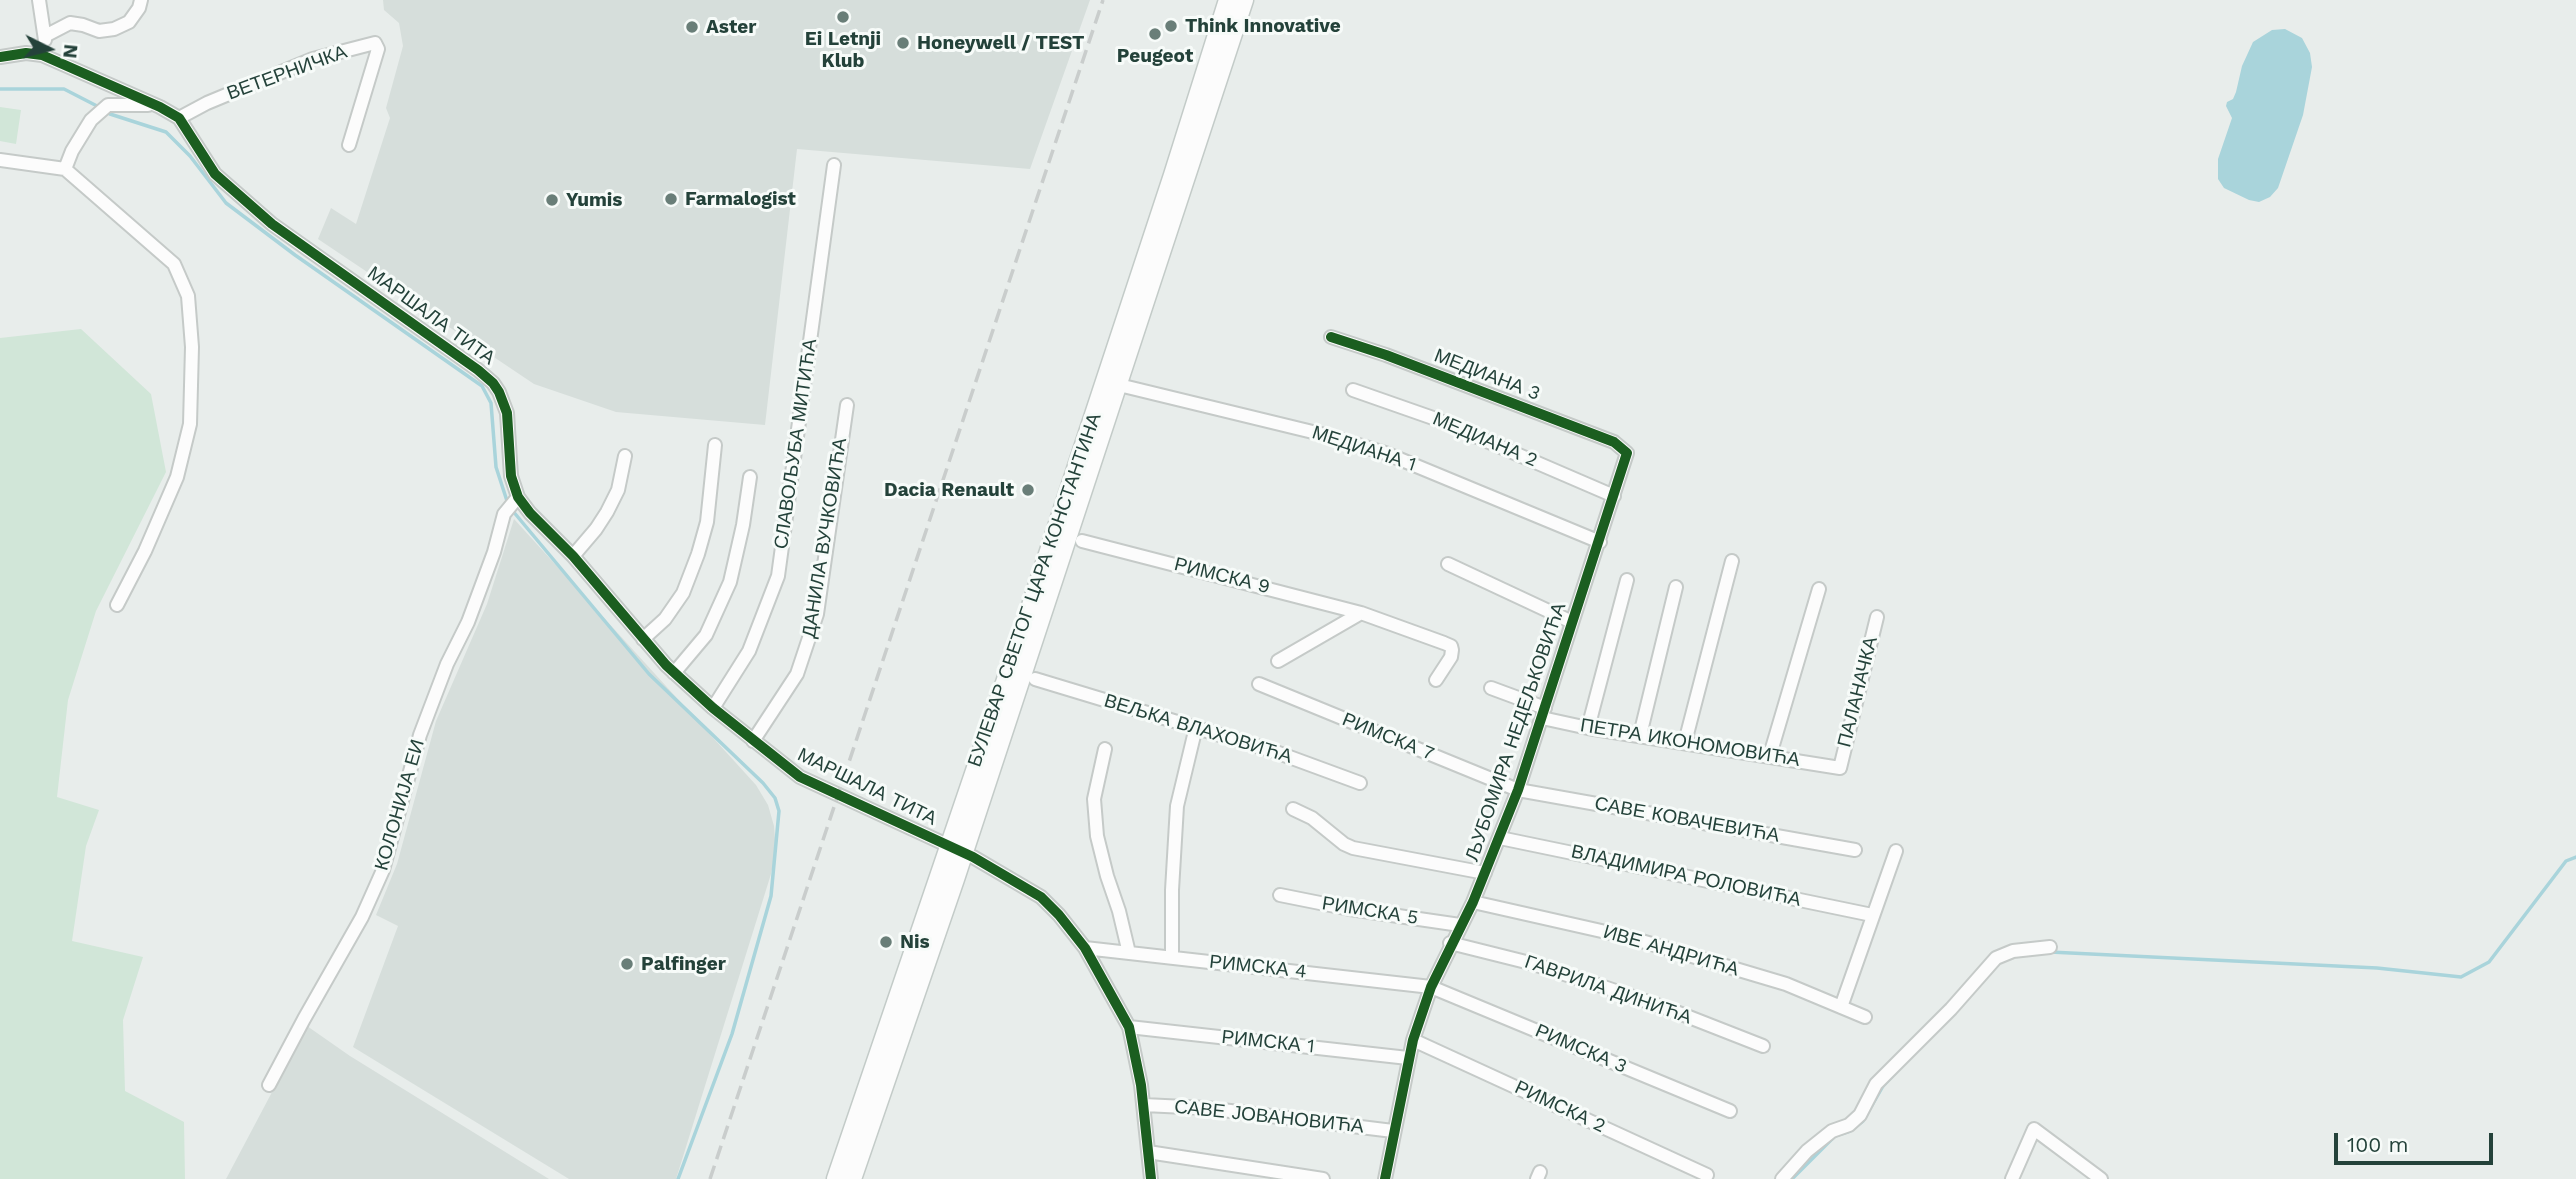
<!DOCTYPE html>
<html>
<head>
<meta charset="utf-8">
<style>
  body { margin:0 }
  #map { position:relative; width:2576px; height:1179px; overflow:hidden; background:#e8edeb; font-family:"Work Sans",sans-serif }
  canvas { display:block }
  .north { position:absolute; left:14px; top:14px; width:70px; height:70px; -webkit-text-stroke:5px #f7fbf9; paint-order:stroke; rotate:96deg; font-size:19px; font-weight:700; line-height:28px; text-align:center; color:#24423a }
  .north::after { content:''; display:block; margin:auto; width:24px; height:32px; background:#24423a; clip-path:polygon(50% 0,100% 100%,50% 72%,0 100%) }
  .scale { position:absolute; left:2334px; top:1133px; width:159px; height:32px; box-sizing:border-box; border:4px solid #24423a; border-top:0; padding-left:9px; font-size:21px; line-height:24px; white-space:nowrap; color:#24423a; -webkit-text-stroke:5px #f7fbf9; paint-order:stroke }
</style>
</head>
<body>
<div id="map">
<canvas width="2576" height="1179"></canvas>
<div class="north">N</div>
<div class="scale">100 m</div>
</div>
<script>
const context = document.querySelector('canvas').getContext('2d');
context.lineJoin = 'round';
function fillPath(path, color) { context.fillStyle = color; context.fill(path, 'evenodd'); }
const poly = rows => new Path2D(rows.map(r => 'M' + r).join(''));
function trace(path, color, width, dash) { context.strokeStyle = color; context.lineWidth = width; context.lineCap = dash ? 'butt' : 'round'; context.setLineDash(dash || []); context.stroke(path); }
function drawText(font, color, halo, rows, align = 'center') {
  context.font = font + ' "Work Sans",sans-serif'; context.lineWidth = 6; context.setLineDash([]); context.textBaseline = 'middle'; context.strokeStyle = halo; context.fillStyle = color; for (const [text, x, y, turn = 0] of rows) {
    context.save(); context.translate(x, y); context.rotate((+turn || 0) * Math.PI / 180); context.textAlign = isNaN(turn) ? turn : align; if (halo) context.strokeText(text, 0, 0); context.fillText(text, 0, 0); context.restore();
  }
}
fillPath(poly([
  [383,0,1090,0,1030,169,797,149,765,425,616,412,534,384,318,239,331,208,356,224,390,118,386,108,403,46,399,23,384,10],
  [514,519,756,785,768,805,774,826,776,851,771,874,676,1179,569,1179,353,1047,398,926,376,915,397,864,436,721,487,604],
  [307,1026,350,1056,549,1179,226,1179]
]), '#d6dedb');
fillPath(poly([
  [0,107,21,110,16,144,0,141],
  [81,329,151,394,166,472,96,611,68,700,57,797,99,810,86,846,72,941,143,957,123,1020,125,1091,184,1122,185,1179,0,1179,0,338]
]), '#d1e6d8');
fillPath(poly([
  [2285,29,2302,38,2310,53,2312,67,2303,115,2278,188,2270,197,2259,202,2249,200,2224,188,2218,179,2218,159,2232,118,2226,106,2227,102,2233,99,2236,92,2242,66,2253,42,2272,30]
]), '#a9d4db');
trace(poly([
  [0,89,64,89,97,106],
  [110,114,166,132,190,156,226,203,295,255,482,386,491,403,496,467,508,504],
  [512,510,649,674,763,783,775,798,779,811,771,896,732,1034,678,1179],
  [2050,952,2377,968,2461,977,2489,962,2566,861,2576,857],
  [1792,1179,1835,1136,1850,1131,1863,1121,1883,1086,1898,1070]
]), '#a9d4db', 3.5);
const street = poly([
  [39,0,45,40],
  [45,36,70,23,83,25,99,31,114,29,129,22,139,8,141,0],
  [0,57,26,53,42,55,160,107,179,118,215,174,272,224,478,370,493,383,499,392,507,413,511,476,518,497,530,513,573,556,666,665,713,708,800,777,973,857,1041,897,1059,915,1085,948,1129,1027,1141,1085,1151,1179],
  [179,118,207,103,313,59,375,43,378,49,349,145],
  [0,160,65,169,174,264,188,296,192,347,190,424,177,477,145,551,117,605],
  [65,169,72,151,91,120,108,105,148,105],
  [1331,337,1386,355,1614,442,1627,453,1518,790,1473,902,1431,987,1413,1040,1385,1179],
  [1119,385,1325,435,1385,453,1600,542],
  [1353,390,1433,418,1614,496],
  [1082,541,1361,613,1444,643,1451,646,1452,650,1451,657,1436,680],
  [573,556,596,529,607,512,618,490,625,456],
  [1448,564,1572,622],
  [643,639,665,619,683,593,698,554,707,522,715,445],
  [1278,661,1361,613],
  [674,673,706,635,730,582,743,525,750,477],
  [1035,679,1273,751,1360,783],
  [1259,684,1518,790,1855,850],
  [1491,688,1545,708],
  [713,708,749,651,778,576,834,165],
  [1542,718,1588,728,1840,768,1877,617],
  [1588,728,1627,580],
  [1640,735,1676,587],
  [753,741,797,674,817,614,847,405],
  [1685,742,1732,561],
  [1105,749,1094,799,1097,836,1107,876,1119,911,1129,953],
  [1770,755,1819,589],
  [1293,809,1312,818,1344,844,1353,848,1485,873],
  [1500,838,1872,915],
  [1280,895,1350,909,1460,925],
  [1473,902,1628,937,1786,984,1865,1017],
  [1450,943,1530,963,1595,984,1666,1008,1763,1046],
  [1085,948,1431,987,1730,1111],
  [1172,957,1172,890,1177,806,1196,727],
  [1841,1007,1896,851],
  [1129,1027,1408,1058],
  [1413,1040,1707,1175],
  [269,1085,304,1019,362,917,383,870,420,735,447,664,468,622,494,552,504,514,518,497],
  [1144,1105,1206,1108,1393,1131],
  [1148,1152,1323,1179],
  [1537,1179,1540,1172],
  [1782,1179,1807,1151,1832,1131,1849,1125,1860,1115,1876,1084,1951,1009,1996,958,2013,951,2050,947],
  [2012,1179,2034,1129,2101,1179]
]);
const secondary = poly([
  [836,1179,1023,630,1173,175,1228,0],
  [852,1179,955,879,1244,0]
]);
trace(street, '#c5cac8', 16);
trace(secondary, '#c3cbc8', 21);
trace(street, '#fcfcfc', 12);
trace(secondary, '#fcfcfc', 18);
trace(poly([
  [710,1179,1103,0]
]), '#c9cdcc', 3.5, [14, 7]);
trace(poly([
  [0,57,26,53,42,55,160,107,179,118,215,174,272,224,478,370,493,383,499,392,507,413,511,476,518,497,530,513,573,556,666,665,713,708,800,777,973,857,1041,897,1059,915,1085,948,1129,1027,1141,1085,1151,1179],
  [1331,337,1386,355,1614,442,1627,453,1518,790,1473,902,1431,987,1413,1040,1385,1179]
]), '#1b5e20', 10);
for (const [x, y, r, color] of [
  [843,17,7,"#697e78"],
  [1171,26,7,"#697e78"],
  [692,27,7,"#697e78"],
  [1155,34,7,"#697e78"],
  [903,43,7,"#697e78"],
  [671,199,7,"#697e78"],
  [552,200,7,"#697e78"],
  [1028,490,7,"#697e78"],
  [886,942,7,"#697e78"],
  [627,964,7,"#697e78"]
]) { const dot = new Path2D(); dot.arc(x, y, r, 0, 2 * Math.PI); context.fillStyle = color; context.fill(dot); trace(dot, '#f7fbf9', 2.5); }
drawText('bold 19px', '#24423a', '#f7fbf9', [
  ["Think Innovative",1185,26],
  ["Aster",706,27],
  ["Ei Letnji",843,39,"center"],
  ["Klub",843,61,"center"],
  ["Honeywell / TEST",917,43],
  ["Peugeot",1155,56,"center"],
  ["Farmalogist",685,199],
  ["Yumis",566,200],
  ["Dacia Renault",1014,490,"right"],
  ["Nis",900,942],
  ["Palfinger",641,964]
], 'left');
drawText('19px', '#24423a', '#f7fbf9', [
  ["ВЕТЕРНИЧКА",287,73,-20],
  ["МАРШАЛА ТИТА",431,316,36],
  ["МЕДИАНА 3",1487,375,21],
  ["МЕДИАНА 2",1485,440,23],
  ["СЛАВОЉУБА МИТИЋА",796,444,-82],
  ["МЕДИАНА 1",1364,449,18],
  ["ДАНИЛА ВУЧКОВИЋА",825,538,-81],
  ["РИМСКА 9",1222,576,14],
  ["БУЛЕВАР СВЕТОГ ЦАРА КОНСТАНТИНА",1035,590,-71],
  ["ПАЛАНАЧКА",1858,692,-76],
  ["ВЕЉКА ВЛАХОВИЋА",1198,729,17],
  ["ЉУБОМИРА НЕДЕЉКОВИЋА",1516,732,-71],
  ["РИМСКА 7",1388,737,22],
  ["ПЕТРА ИКОНОМОВИЋА",1690,743,9],
  ["МАРШАЛА ТИТА",867,787,26],
  ["КОЛОНИЈА ЕИ",400,805,-74],
  ["САВЕ КОВАЧЕВИЋА",1687,820,10],
  ["ВЛАДИМИРА РОЛОВИЋА",1686,876,12],
  ["РИМСКА 5",1370,911,9],
  ["ИВЕ АНДРИЋА",1671,951,16],
  ["РИМСКА 4",1258,967,6],
  ["ГАВРИЛА ДИНИЋА",1608,990,19],
  ["РИМСКА 1",1268,1042,6],
  ["РИМСКА 3",1581,1049,23],
  ["РИМСКА 2",1560,1107,25],
  ["САВЕ ЈОВАНОВИЋА",1269,1117,6]
]);
</script>
</body>
</html>
